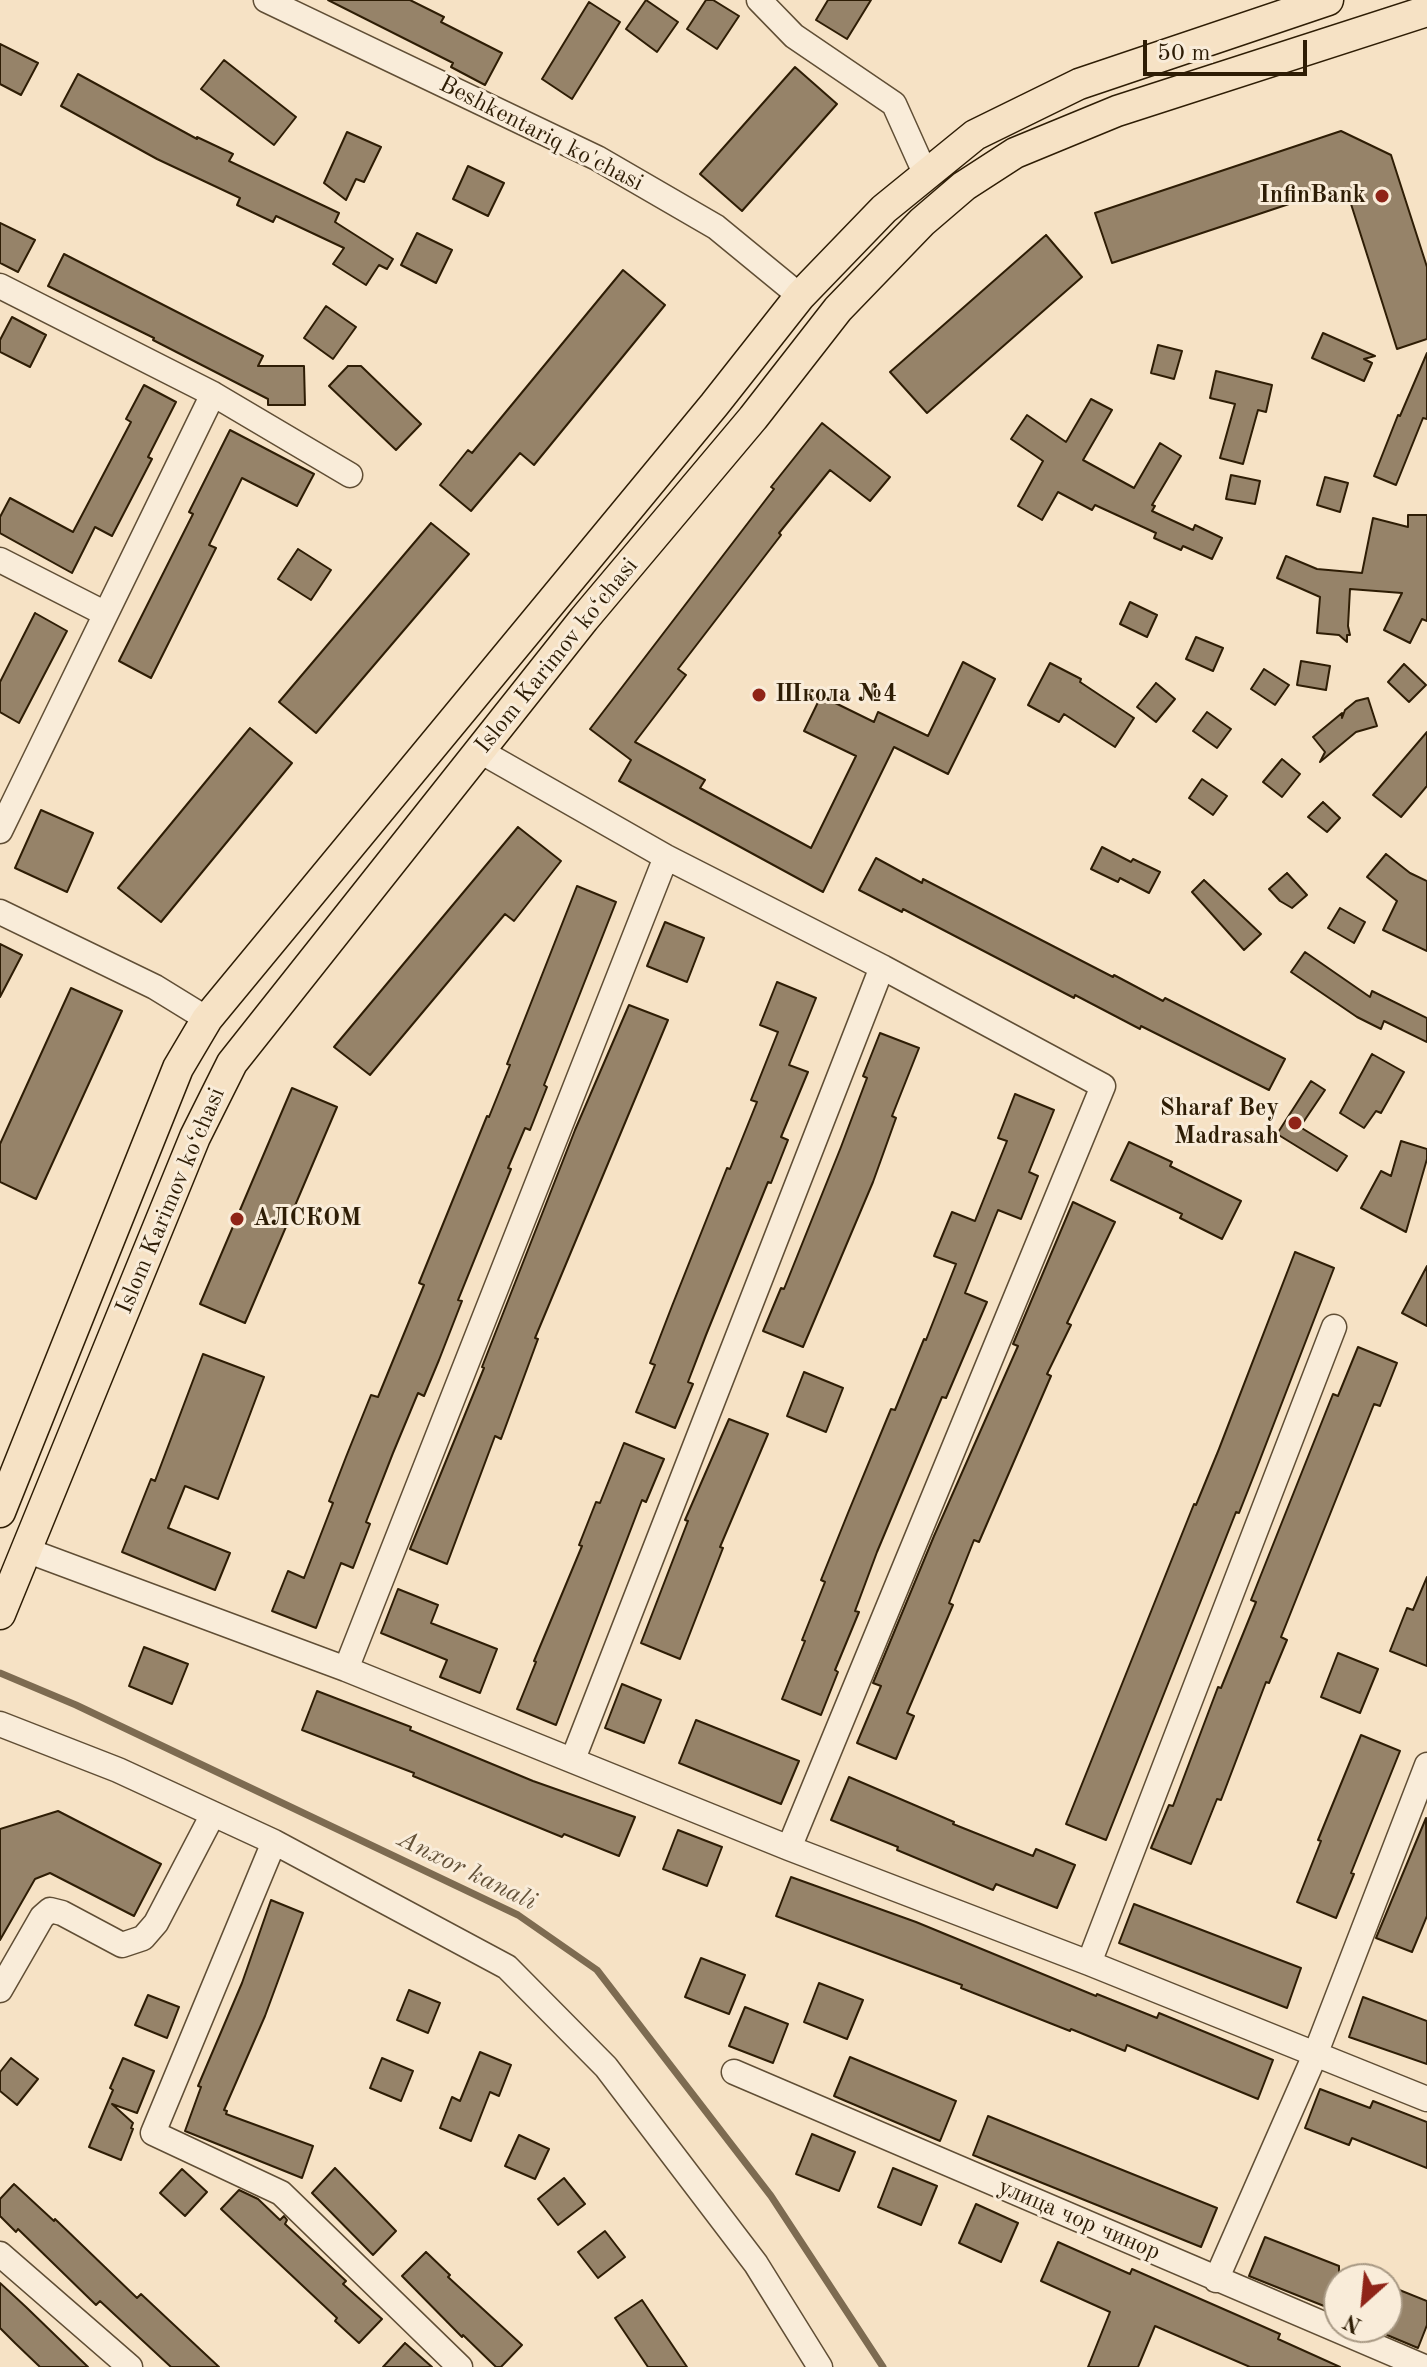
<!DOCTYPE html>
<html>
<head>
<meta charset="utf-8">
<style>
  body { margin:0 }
  #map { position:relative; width:1427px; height:2367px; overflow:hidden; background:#f6e2c5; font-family:"Old Standard TT",serif }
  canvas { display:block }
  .north { position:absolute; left:1323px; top:2263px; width:80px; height:80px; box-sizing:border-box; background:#f9ecd9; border:2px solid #a89984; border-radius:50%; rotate:207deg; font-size:22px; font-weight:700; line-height:32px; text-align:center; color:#2e1d05 }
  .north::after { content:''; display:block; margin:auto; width:28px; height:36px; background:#8f2418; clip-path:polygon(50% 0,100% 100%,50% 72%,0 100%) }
  .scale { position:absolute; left:1143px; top:40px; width:164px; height:36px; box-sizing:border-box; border:4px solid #2e1d05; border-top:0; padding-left:10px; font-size:24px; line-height:28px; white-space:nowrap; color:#2e1d05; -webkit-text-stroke:6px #f9ecd9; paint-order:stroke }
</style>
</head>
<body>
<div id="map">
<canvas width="1427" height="2367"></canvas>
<div class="north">N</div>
<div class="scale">50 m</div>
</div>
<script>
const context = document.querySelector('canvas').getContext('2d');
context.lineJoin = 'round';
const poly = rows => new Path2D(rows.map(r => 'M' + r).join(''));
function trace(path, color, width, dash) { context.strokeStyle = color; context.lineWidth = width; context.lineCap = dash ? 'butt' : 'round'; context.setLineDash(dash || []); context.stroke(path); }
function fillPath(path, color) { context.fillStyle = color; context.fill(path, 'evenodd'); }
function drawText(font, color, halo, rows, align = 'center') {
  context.font = font + ' "Old Standard TT",serif'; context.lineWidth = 6; context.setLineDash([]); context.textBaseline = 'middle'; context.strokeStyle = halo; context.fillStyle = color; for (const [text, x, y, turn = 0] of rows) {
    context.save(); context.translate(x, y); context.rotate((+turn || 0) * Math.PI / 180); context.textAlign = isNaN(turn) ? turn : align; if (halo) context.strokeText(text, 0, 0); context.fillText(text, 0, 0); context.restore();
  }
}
trace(poly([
  [0,1673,76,1705,518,1915,597,1970,771,2196,883,2367]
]), '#7d6b51', 7);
const building = poly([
  [328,0,410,0,444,17,441,22,502,53,485,85,451,67,453,63,328,0],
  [646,0,678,22,657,52,626,29,646,0],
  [706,0,713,0,739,16,717,49,687,29,706,0],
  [828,0,871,0,847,39,816,20,828,0],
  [589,2,620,22,572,99,542,79,589,2],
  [0,44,38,63,21,95,0,84,0,44],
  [224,60,296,117,274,145,201,89,224,60],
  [795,67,837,104,742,211,700,174,795,67],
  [78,74,197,139,197,137,233,154,229,161,339,213,335,222,393,259,387,269,379,265,366,285,333,264,344,248,276,216,273,222,237,205,240,198,157,159,61,106,78,74],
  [1341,131,1391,155,1427,267,1427,339,1397,349,1351,204,1325,192,1112,263,1095,213,1341,131],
  [347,132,381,147,364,182,356,179,346,200,324,183,347,132],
  [468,166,504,183,488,216,453,199,468,166],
  [0,223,35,240,18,272,0,263,0,223],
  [417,233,452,250,436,283,401,265,417,233],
  [1046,235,1082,277,927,413,890,372,1046,235],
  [64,254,263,356,258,366,304,366,305,405,268,405,268,399,153,340,154,338,48,286,64,254],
  [623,270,665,305,534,465,520,453,471,511,440,485,468,450,472,453,623,270],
  [326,306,356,327,333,359,304,338,326,306],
  [12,317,46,335,30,367,0,352,0,340,12,317],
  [1323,333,1375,356,1364,359,1372,363,1364,381,1312,358,1323,333],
  [1158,345,1182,351,1174,379,1151,373,1158,345],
  [1427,353,1427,419,1423,418,1396,485,1374,476,1398,415,1400,416,1427,353],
  [348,366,361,366,421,424,396,450,329,386,348,366],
  [1216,371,1272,385,1266,412,1258,410,1243,464,1220,458,1235,404,1210,398,1216,371],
  [144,385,176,402,148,457,152,459,112,536,95,527,72,573,0,533,0,517,10,498,73,532,131,422,126,419,144,385],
  [1091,399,1112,410,1083,460,1134,488,1160,443,1181,456,1152,505,1155,506,1152,511,1193,530,1195,525,1222,538,1212,559,1183,546,1181,550,1154,538,1156,533,1095,505,1092,510,1058,492,1042,520,1018,506,1043,461,1011,439,1027,415,1066,442,1091,399],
  [822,423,890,477,870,501,830,470,779,533,781,535,678,669,686,675,635,742,705,780,700,788,811,848,856,756,804,731,821,696,874,722,878,712,928,736,963,662,995,679,948,774,894,747,823,892,619,781,631,760,590,729,774,489,771,487,822,423],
  [230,430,314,474,297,506,242,478,209,545,216,548,151,678,119,661,193,514,189,512,230,430],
  [1231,475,1260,481,1255,504,1226,499,1231,475],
  [1325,477,1348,483,1340,512,1317,505,1325,477],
  [1408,515,1427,515,1427,621,1422,619,1410,643,1384,630,1402,593,1350,589,1348,626,1350,635,1347,635,1347,642,1339,635,1317,633,1320,597,1277,578,1286,556,1317,569,1362,573,1373,518,1408,527,1408,515],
  [431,523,469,554,316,733,279,702,431,523],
  [298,549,331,570,311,600,278,579,298,549],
  [1130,602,1157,615,1147,637,1120,624,1130,602],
  [35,613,67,631,19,723,0,712,0,682,35,613],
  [1196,637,1223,648,1213,671,1186,659,1196,637],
  [1301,661,1330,666,1326,690,1297,685,1301,661],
  [1050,663,1081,679,1080,682,1134,718,1115,747,1064,714,1059,722,1028,705,1050,663],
  [1404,664,1426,685,1409,702,1388,682,1404,664],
  [1264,669,1289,685,1275,705,1251,689,1264,669],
  [1156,683,1175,699,1156,722,1137,707,1156,683],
  [1368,698,1377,726,1356,732,1320,762,1325,752,1313,737,1342,713,1342,718,1345,710,1356,701,1368,698],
  [1207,712,1231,729,1217,748,1193,731,1207,712],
  [250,728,292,763,161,922,118,888,250,728],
  [1427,732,1427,786,1401,817,1373,795,1427,732],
  [1282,759,1300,774,1282,797,1263,782,1282,759],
  [1202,779,1227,796,1213,815,1189,798,1202,779],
  [1323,802,1340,818,1327,832,1308,817,1323,802],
  [41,810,93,833,67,892,15,868,41,810],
  [518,827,561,861,514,921,505,914,370,1075,334,1047,518,827],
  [1102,847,1131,862,1133,859,1160,872,1149,893,1120,878,1118,882,1091,869,1102,847],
  [1386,854,1410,873,1427,881,1427,951,1383,930,1397,901,1367,877,1386,854],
  [876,858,922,883,923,879,1113,977,1114,975,1163,1001,1165,998,1285,1059,1269,1090,1141,1026,1140,1029,1075,995,1074,998,903,909,902,912,859,890,876,858],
  [1287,873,1307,895,1292,908,1280,901,1269,889,1287,873],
  [1204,880,1261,934,1244,950,1192,892,1204,880],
  [577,886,616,902,544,1085,547,1087,530,1130,525,1128,508,1168,511,1169,458,1300,462,1301,439,1360,424,1396,418,1393,393,1453,366,1522,370,1524,353,1568,341,1563,316,1628,272,1611,288,1571,304,1578,333,1503,329,1501,346,1457,371,1395,378,1397,424,1285,419,1283,487,1116,489,1117,510,1065,507,1064,577,886],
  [1340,908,1365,922,1354,943,1328,928,1340,908],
  [665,922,704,938,687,982,647,966,665,922],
  [0,944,22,955,0,997,0,944],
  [1305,952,1370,997,1372,991,1427,1018,1427,1042,1384,1021,1381,1029,1357,1017,1291,972,1305,952],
  [777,982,816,998,789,1065,808,1072,781,1137,788,1140,771,1183,768,1182,706,1335,688,1382,693,1384,675,1428,636,1412,655,1365,650,1363,672,1306,727,1168,730,1169,757,1102,751,1100,778,1032,760,1025,777,982],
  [71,988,122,1011,36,1199,0,1182,0,1144,71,988],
  [629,1005,668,1020,535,1338,538,1339,501,1439,495,1436,447,1564,410,1549,484,1368,482,1367,575,1130,629,1005],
  [880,1033,919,1048,892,1116,896,1118,873,1182,803,1347,763,1331,781,1288,784,1289,841,1147,867,1078,863,1076,880,1033],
  [1372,1054,1404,1072,1381,1113,1376,1111,1364,1128,1340,1113,1372,1054],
  [1311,1081,1325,1090,1300,1127,1347,1156,1337,1171,1277,1134,1311,1081],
  [292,1088,337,1107,245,1323,200,1304,292,1088],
  [1015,1094,1054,1110,1029,1172,1038,1176,1021,1219,998,1210,965,1293,987,1302,946,1398,942,1397,877,1552,855,1611,859,1612,835,1670,838,1672,821,1715,782,1699,805,1641,802,1640,825,1582,821,1580,848,1513,891,1409,895,1410,924,1339,926,1340,956,1264,934,1256,952,1212,975,1221,1007,1141,998,1138,1015,1094],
  [1401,1141,1427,1149,1427,1159,1406,1232,1361,1208,1381,1171,1391,1176,1401,1141],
  [1129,1142,1172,1162,1170,1166,1241,1201,1222,1239,1180,1218,1182,1214,1111,1180,1129,1142],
  [1073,1202,1115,1222,1067,1323,1071,1325,1047,1374,1051,1376,979,1542,974,1540,949,1603,953,1605,907,1713,914,1716,896,1759,857,1743,881,1686,873,1683,934,1536,1018,1346,1013,1344,1073,1202],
  [1295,1252,1334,1268,1256,1470,1239,1513,1236,1512,1106,1840,1066,1824,1194,1504,1196,1505,1219,1449,1295,1252],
  [1427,1266,1427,1326,1402,1313,1427,1266],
  [1358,1347,1397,1363,1380,1406,1374,1404,1281,1637,1287,1640,1269,1683,1266,1682,1221,1800,1217,1799,1191,1864,1151,1848,1169,1805,1173,1806,1218,1687,1221,1688,1256,1602,1251,1600,1333,1394,1338,1396,1358,1347],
  [203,1354,264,1377,218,1499,185,1486,168,1528,230,1553,215,1590,122,1552,151,1479,155,1481,203,1354],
  [804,1372,843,1388,826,1432,787,1416,804,1372],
  [729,1419,768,1434,720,1547,723,1548,680,1659,641,1643,688,1521,685,1520,729,1419],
  [624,1443,664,1459,646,1502,642,1500,556,1725,517,1709,536,1662,534,1661,582,1546,579,1545,596,1502,600,1503,624,1443],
  [1427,1577,1427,1666,1390,1651,1407,1608,1413,1610,1427,1577],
  [398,1589,438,1605,431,1623,497,1649,480,1693,440,1677,447,1660,381,1633,398,1589],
  [144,1647,188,1664,172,1704,129,1686,144,1647],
  [1338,1653,1378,1669,1360,1713,1321,1697,1338,1653],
  [622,1684,661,1700,644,1743,605,1728,622,1684],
  [317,1691,411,1727,410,1730,533,1781,635,1817,619,1856,564,1834,562,1837,413,1776,414,1773,302,1730,317,1691],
  [696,1720,799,1761,781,1804,679,1763,696,1720],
  [1361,1735,1400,1751,1351,1873,1354,1874,1336,1918,1297,1902,1321,1841,1318,1840,1361,1735],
  [849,1777,954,1822,953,1824,1033,1856,1036,1849,1075,1865,1057,1908,996,1884,993,1890,897,1850,898,1847,831,1820,849,1777],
  [58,1811,161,1864,134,1916,50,1873,35,1879,0,1940,0,1829,58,1811],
  [1426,1818,1427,1916,1412,1952,1376,1938,1426,1818],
  [678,1830,722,1847,707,1886,663,1869,678,1830],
  [791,1877,916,1922,1096,1996,1097,1994,1157,2018,1159,2013,1273,2060,1258,2099,1127,2045,1125,2051,1071,2029,1070,2031,961,1988,962,1985,776,1916,791,1877],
  [271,1900,303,1913,265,2016,224,2110,227,2111,226,2114,313,2146,302,2178,185,2131,201,2087,198,2086,242,1983,271,1900],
  [1134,1904,1301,1968,1287,2008,1119,1943,1134,1904],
  [701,1958,745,1975,729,2014,685,1997,701,1958],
  [819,1983,863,2000,847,2039,804,2022,819,1983],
  [409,1990,440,2003,428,2033,397,2020,409,1990],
  [148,1995,179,2007,167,2038,135,2025,148,1995],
  [1363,1997,1427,2021,1427,2064,1349,2037,1363,1997],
  [745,2007,788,2024,773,2063,729,2046,745,2007],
  [480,2052,511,2065,499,2096,490,2092,471,2141,440,2128,452,2097,460,2101,480,2052],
  [850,2057,956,2101,940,2141,834,2096,850,2057],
  [11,2058,38,2079,17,2105,0,2091,0,2072,11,2058],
  [123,2058,154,2071,137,2113,112,2104,133,2123,131,2128,133,2129,121,2160,89,2147,113,2090,110,2088,123,2058],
  [382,2058,413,2071,401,2101,370,2088,382,2058],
  [1320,2089,1370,2108,1373,2101,1427,2122,1427,2168,1352,2138,1349,2145,1305,2128,1320,2089],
  [988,2116,1217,2208,1201,2247,973,2155,988,2116],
  [812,2134,855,2152,839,2191,796,2174,812,2134],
  [519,2135,549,2149,535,2179,505,2166,519,2135],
  [335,2168,396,2231,373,2255,312,2193,335,2168],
  [893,2168,937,2186,921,2225,878,2207,893,2168],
  [182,2169,207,2192,185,2216,160,2193,182,2169],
  [564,2178,585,2204,558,2225,538,2199,564,2178],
  [14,2184,54,2221,55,2219,137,2298,141,2294,219,2367,171,2367,100,2301,96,2305,18,2229,16,2232,0,2216,0,2199,14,2184],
  [239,2190,258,2199,280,2220,284,2216,287,2220,285,2224,346,2281,343,2284,382,2319,359,2343,335,2321,337,2318,221,2209,239,2190],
  [976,2204,1018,2223,1001,2262,959,2243,976,2204],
  [605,2231,625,2257,598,2278,578,2252,605,2231],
  [1265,2237,1339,2266,1339,2312,1249,2276,1265,2237],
  [1058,2242,1130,2274,1132,2269,1237,2315,1280,2334,1278,2339,1340,2367,1250,2367,1155,2326,1138,2367,1088,2367,1110,2312,1041,2281,1058,2242],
  [426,2252,450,2275,448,2277,522,2345,501,2367,496,2367,463,2335,462,2337,402,2276,426,2252],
  [0,2283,26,2307,88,2367,40,2367,15,2343,0,2328,0,2283],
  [1387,2285,1427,2301,1427,2325,1418,2348,1387,2335,1387,2285],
  [642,2300,687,2367,648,2367,615,2318,642,2300],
  [405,2343,432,2367,383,2367,405,2343]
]);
fillPath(building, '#968369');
trace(building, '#2e1d05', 2);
const minor = poly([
  [266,0,597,158,716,227,800,296],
  [759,0,794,36,894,104,925,173],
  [0,286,213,394,350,475],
  [0,560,104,613],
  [480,751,666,857,882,967,1103,1086,789,1848],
  [0,831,213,394],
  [0,912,155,987,207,1019],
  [26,1550,346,1669,789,1848,1089,1963,1427,2099],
  [346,1669,666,857],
  [0,1724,118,1770,274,1842,507,1967,606,2067,756,2264,820,2367],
  [573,1759,882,967],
  [274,1842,153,2133,281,2193,460,2367],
  [1089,1963,1334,1327],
  [0,1990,42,1917,50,1910,62,1913,122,1945,143,1938,156,1923,213,1814],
  [734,2072,1424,2367],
  [0,2254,130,2367],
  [1216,2280,1315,2055,1427,1765]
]);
const major = poly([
  [0,1512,178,1068,207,1019,714,405,800,296,884,209,975,135,1079,84,1328,0],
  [0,1614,195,1137,232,1063,584,619,753,418,838,309,922,222,964,186,1015,153,1117,111,1427,11]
]);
trace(minor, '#604e35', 27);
trace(major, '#2e1d05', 33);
trace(minor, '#f9ecd9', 24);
trace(major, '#f6e2c5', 30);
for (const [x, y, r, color] of [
  [1382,196,8,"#8f2418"],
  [759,695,8,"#8f2418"],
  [1295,1123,8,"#8f2418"],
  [237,1219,8,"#8f2418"]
]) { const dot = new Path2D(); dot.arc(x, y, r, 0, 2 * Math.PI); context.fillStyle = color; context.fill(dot); trace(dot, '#f9ecd9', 3); }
drawText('24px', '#2e1d05', '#f9ecd9', [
  ["Beshkentariq ko'chasi",541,134,27],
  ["Islom Karimov ko‘chasi",557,656,-51],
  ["Islom Karimov ko‘chasi",171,1201,-67],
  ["улица чор чинор",1079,2220,23]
]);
drawText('bold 24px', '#2e1d05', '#f9ecd9', [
  ["InfinBank",1366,196],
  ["Школа №4",775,695,"left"],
  ["Sharaf Bey",1279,1109],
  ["Madrasah",1279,1137],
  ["АЛСКОМ",253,1219,"left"]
], 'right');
drawText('italic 26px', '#635138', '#f9ecd9', [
  ["Anxor kanali",467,1871,26]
]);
</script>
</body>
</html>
